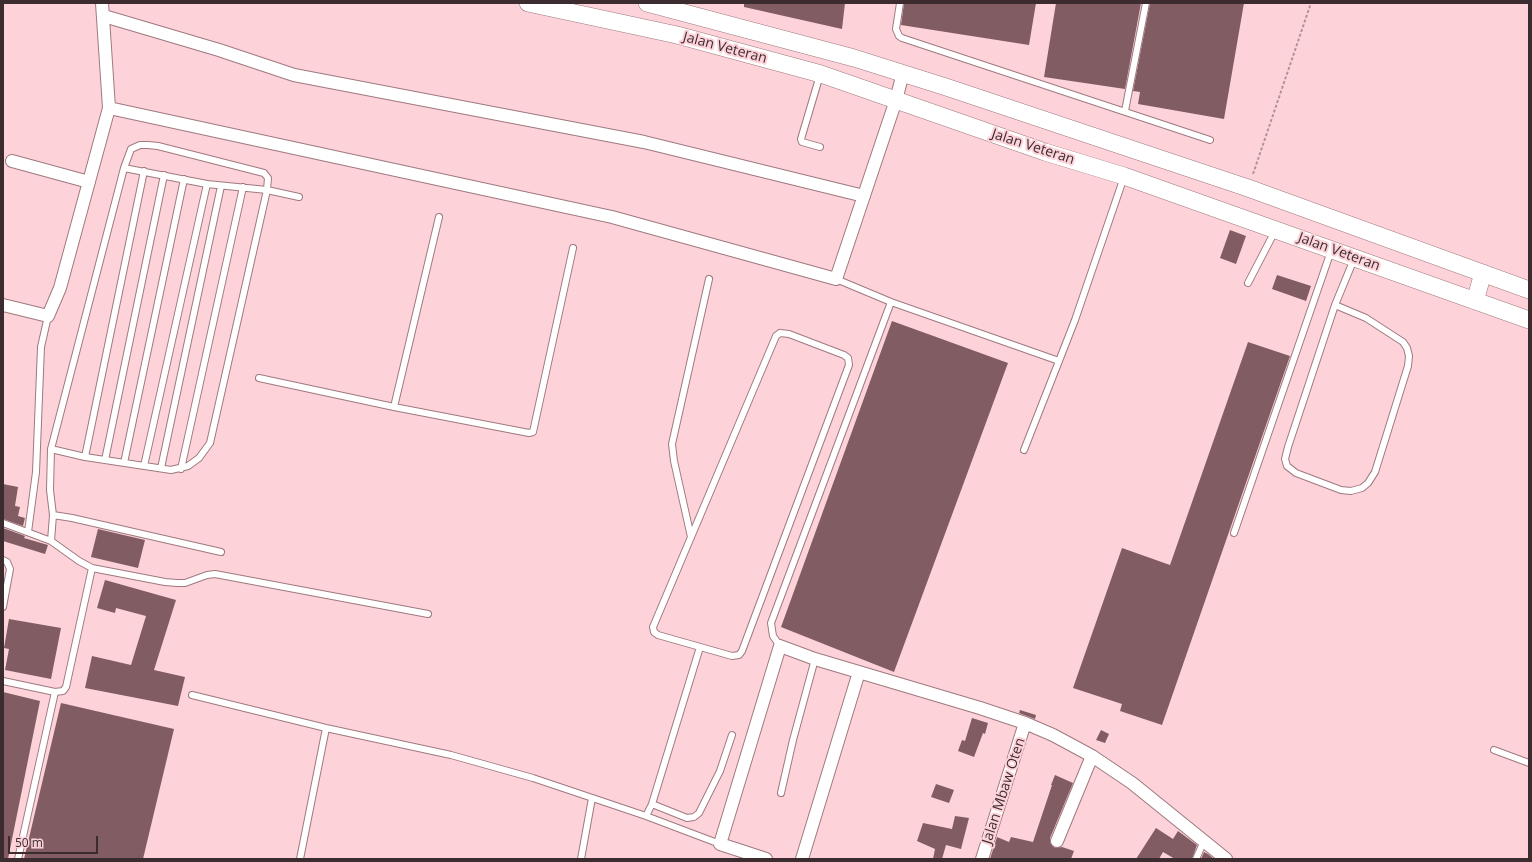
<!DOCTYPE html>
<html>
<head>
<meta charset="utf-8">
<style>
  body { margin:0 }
  #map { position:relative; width:1532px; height:862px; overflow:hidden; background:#fdd3d9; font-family:"Open Sans",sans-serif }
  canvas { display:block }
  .frame { position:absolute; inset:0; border:4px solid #3c2c2f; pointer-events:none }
  .scale { position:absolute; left:8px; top:836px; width:90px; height:18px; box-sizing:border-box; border:2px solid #3c2c2f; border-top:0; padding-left:5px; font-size:12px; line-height:14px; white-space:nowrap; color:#3c2c2f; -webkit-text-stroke:3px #fdd3d9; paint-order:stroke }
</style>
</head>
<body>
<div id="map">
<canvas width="1532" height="862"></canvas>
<div class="frame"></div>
<div class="scale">50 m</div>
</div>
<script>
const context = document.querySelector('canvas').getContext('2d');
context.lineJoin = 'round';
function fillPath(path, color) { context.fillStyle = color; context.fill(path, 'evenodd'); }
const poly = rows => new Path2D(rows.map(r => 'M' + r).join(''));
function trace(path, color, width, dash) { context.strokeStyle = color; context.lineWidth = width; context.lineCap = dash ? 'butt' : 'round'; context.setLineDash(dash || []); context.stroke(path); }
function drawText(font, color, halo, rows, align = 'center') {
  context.font = font + ' "Open Sans",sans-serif'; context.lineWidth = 4; context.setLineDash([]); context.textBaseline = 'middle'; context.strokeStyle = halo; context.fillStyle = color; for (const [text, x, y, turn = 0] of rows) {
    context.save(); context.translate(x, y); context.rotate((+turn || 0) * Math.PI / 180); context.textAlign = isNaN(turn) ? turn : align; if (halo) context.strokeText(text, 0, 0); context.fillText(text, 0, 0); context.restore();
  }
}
fillPath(poly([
  [744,3,845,3,842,29,744,7],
  [904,3,1036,3,1029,45,901,25],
  [1056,3,1141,3,1125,89,1044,77],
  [1150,3,1244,3,1224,119,1138,104,1140,92,1133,91],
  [1230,230,1246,236,1236,264,1220,258],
  [1277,275,1311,286,1306,301,1272,289],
  [892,321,1008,363,894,672,781,627],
  [1248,342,1290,356,1162,725,1120,711,1122,704,1073,688,1122,548,1170,565],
  [3,484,18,487,15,506,20,507,18,516,25,518,23,526,3,519],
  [3,528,25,536,24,538,48,545,45,554,3,541],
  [98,529,145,540,138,568,91,557],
  [105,580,176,600,154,670,185,677,178,706,85,688,92,656,131,665,146,616,116,608,115,613,97,608],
  [9,619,61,628,51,679,5,670,9,649,4,648],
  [3,692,40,701,8,859,3,859],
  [61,703,174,729,143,859,24,859],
  [1020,710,1036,715,1035,719,1019,713],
  [972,718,988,723,985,734,983,733,974,757,958,751,962,740,965,741],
  [1101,730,1109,734,1105,743,1096,740],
  [1055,775,1073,783,1050,838,1050,842,1055,848,1062,847,1074,851,1071,859,990,859,997,837,1009,842,1011,837,1033,842,1052,785,1051,785],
  [936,784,954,790,949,803,931,797],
  [955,816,969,818,961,849,946,845,942,859,933,859,935,849,917,841,923,823,952,829],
  [1156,828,1173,839,1178,831,1197,845,1192,859,1175,859,1163,852,1159,859,1136,859],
  [1204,852,1208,854,1214,859,1201,859]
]), '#815d63');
const lane = poly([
  [900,3,896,29,899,36,902,38,1210,140],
  [1125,111,1146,3],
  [820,147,802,142,801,139,820,75],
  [836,279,891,302],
  [1248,283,1275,231],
  [1335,305,1288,447,1285,459,1287,466,1296,473,1341,490,1351,491,1362,488,1368,483,1375,472,1408,366,1409,356,1407,348,1403,342,1366,318,1335,305,1354,259],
  [780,333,789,334,844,355,848,358,849,365,742,651,739,655,732,656,658,635,654,632,653,627,776,336,780,333],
  [259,378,394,407,439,217],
  [394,407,529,433,533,432,573,248],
  [51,449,85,457,171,470,188,466,199,458,210,443,267,190,268,178,264,173,158,146,148,145,140,145,131,149,124,168],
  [1024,450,1059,361],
  [85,457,144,171],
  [105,460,164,175],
  [124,463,184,179],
  [144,466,207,184],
  [161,468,221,186],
  [181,469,243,187],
  [3,523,51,541],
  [28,532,36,472,41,347,48,316],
  [1234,533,1331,251],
  [691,537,674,461,672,444,709,279],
  [221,552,72,518,53,515,50,490,51,449,124,168,207,184,267,190,299,197],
  [3,560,7,562,10,569,3,607],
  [92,568,165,582,177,583,185,583,207,575,215,574,428,614],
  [780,646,773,636,771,623,891,302,1059,361,1075,320,1124,177],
  [3,681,55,692,63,691,66,687,92,568,79,561,51,541,53,515],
  [192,695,326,728,451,755,533,778,646,816,652,804,700,647],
  [1494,750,1529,763],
  [781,793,793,740,815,659],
  [652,804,687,818,694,817,699,813,720,771,732,735],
  [646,816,720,844],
  [18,859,55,692],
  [300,859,326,728],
  [581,859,592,798],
  [1196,859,1204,841]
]);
const street = poly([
  [104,16,219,50,294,75,644,142,864,196],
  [109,108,612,217,836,279,896,100,903,73],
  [12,161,89,182],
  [3,305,48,316,60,288,109,108,102,3],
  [1057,841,1092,756],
  [766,859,720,844,780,646,815,659,980,708,1025,723,1053,735,1092,756,1132,783,1226,859],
  [802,859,859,672],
  [982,859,1025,723]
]);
const secondary = poly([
  [528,3,677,35,821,74,1045,152,1124,176,1529,320],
  [647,3,854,58,946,87,1248,188,1529,290],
  [1475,301,1483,273]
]);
trace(lane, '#9f797f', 8);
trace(street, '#9f797f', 14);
trace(secondary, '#9f797f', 18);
trace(poly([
  [1253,174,1311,3]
]), '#b39398', 2, [3, 2]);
trace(lane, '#fff', 6);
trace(street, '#fff', 12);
trace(secondary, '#fff', 17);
drawText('14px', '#3c2c2f', '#fdd3d9', [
  ["Jalan Veteran",725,48,15],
  ["Jalan Veteran",1033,147,18],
  ["Jalan Veteran",1339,252,20],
  ["Jalan Mbaw Oten",1004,791,-72]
]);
</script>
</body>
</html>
